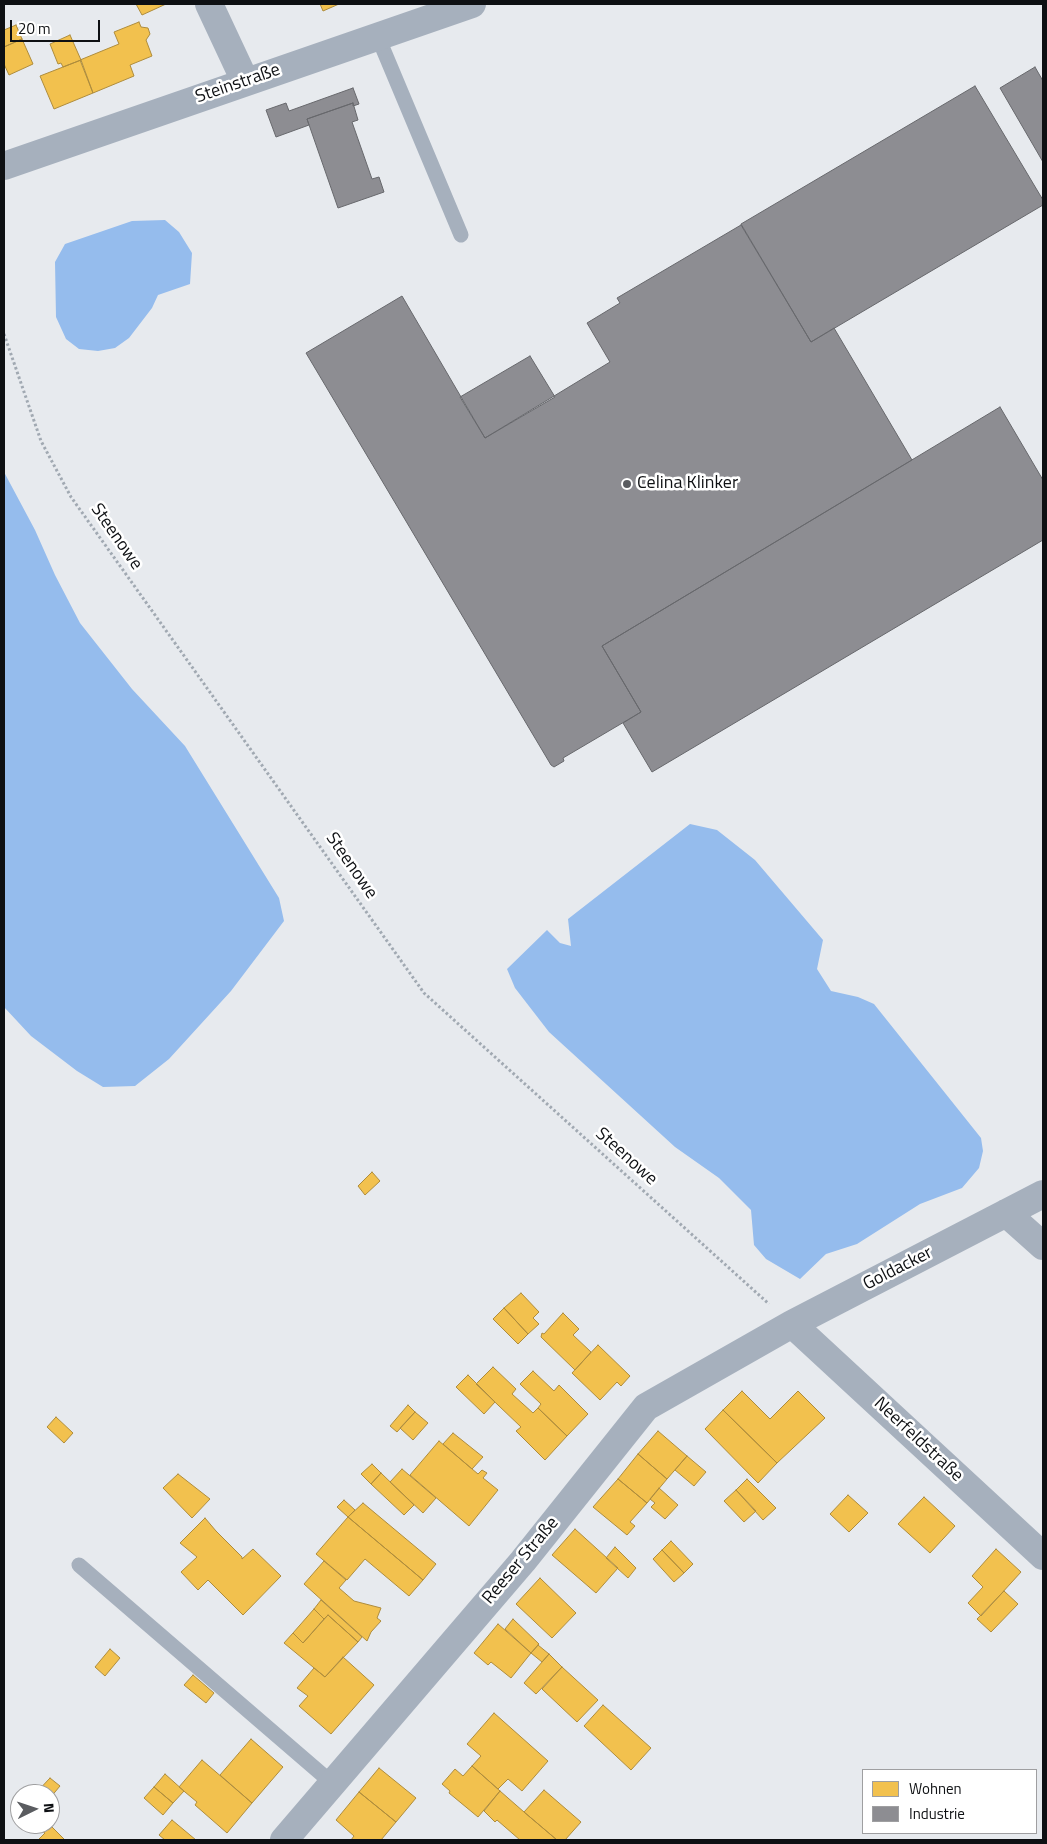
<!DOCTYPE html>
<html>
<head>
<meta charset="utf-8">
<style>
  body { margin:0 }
  #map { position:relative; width:1047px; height:1844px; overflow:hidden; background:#e7eaee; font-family:"Titillium Web",sans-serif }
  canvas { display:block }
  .frame { position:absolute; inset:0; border:5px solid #0e1013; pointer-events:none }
  .legend { position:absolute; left:862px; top:1769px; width:175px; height:65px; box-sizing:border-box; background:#fff; border:1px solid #9f9fa1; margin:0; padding:6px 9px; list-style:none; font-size:15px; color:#0e1013 }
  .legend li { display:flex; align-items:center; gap:10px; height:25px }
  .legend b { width:25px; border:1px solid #9f9fa1 }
  .north { position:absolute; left:10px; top:1784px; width:50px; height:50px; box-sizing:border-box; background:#fff; border:1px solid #9f9fa1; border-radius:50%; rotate:86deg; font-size:14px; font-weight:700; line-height:20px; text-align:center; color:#0e1013 }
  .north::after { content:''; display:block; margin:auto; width:18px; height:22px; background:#5a5c60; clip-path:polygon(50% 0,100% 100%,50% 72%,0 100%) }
  .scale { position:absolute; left:10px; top:20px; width:90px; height:22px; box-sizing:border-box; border:2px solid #0e1013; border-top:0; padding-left:6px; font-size:15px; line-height:18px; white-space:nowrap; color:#0e1013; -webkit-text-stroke:4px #fff; paint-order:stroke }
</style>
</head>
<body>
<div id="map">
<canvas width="1047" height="1844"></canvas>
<div class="frame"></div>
<ul class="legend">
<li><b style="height:14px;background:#f2c14e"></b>Wohnen</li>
<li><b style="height:14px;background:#8d8d92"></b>Industrie</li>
</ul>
<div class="north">N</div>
<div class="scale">20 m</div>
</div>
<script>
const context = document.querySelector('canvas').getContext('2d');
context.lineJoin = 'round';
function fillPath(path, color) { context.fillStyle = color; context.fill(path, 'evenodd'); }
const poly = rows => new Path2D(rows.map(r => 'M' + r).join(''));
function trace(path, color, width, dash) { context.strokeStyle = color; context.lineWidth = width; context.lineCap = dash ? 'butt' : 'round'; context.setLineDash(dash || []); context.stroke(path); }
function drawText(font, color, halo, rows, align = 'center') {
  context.font = font + ' "Titillium Web",sans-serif'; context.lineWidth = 5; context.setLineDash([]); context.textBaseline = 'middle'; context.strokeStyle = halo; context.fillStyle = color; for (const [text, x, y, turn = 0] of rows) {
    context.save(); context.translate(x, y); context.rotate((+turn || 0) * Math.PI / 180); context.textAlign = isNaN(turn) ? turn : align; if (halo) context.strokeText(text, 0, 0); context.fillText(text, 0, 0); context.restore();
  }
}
fillPath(poly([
  [165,220,179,232,192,253,190,284,158,295,152,308,129,338,115,348,98,351,79,349,66,339,56,317,55,262,65,244,132,221],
  [4,472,35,530,55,575,80,623,132,689,185,746,279,898,284,921,231,991,169,1059,135,1086,103,1087,77,1071,31,1036,4,1007],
  [690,824,717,830,755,860,823,940,817,969,831,991,858,997,874,1004,981,1138,983,1151,979,1168,962,1188,920,1204,857,1244,826,1254,800,1279,766,1259,754,1245,751,1210,719,1178,675,1147,549,1032,515,988,507,969,547,930,560,943,571,946,568,919]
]), '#95bced');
const homes = poly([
  [136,4,166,4,142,15,136,4],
  [320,4,339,4,323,11,320,4],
  [139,22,141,27,148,28,150,34,146,40,152,56,130,65,134,76,93,93,80,60,119,44,114,32,139,22],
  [16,25,22,39,4,47,4,30,16,25],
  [70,35,81,60,63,67,61,63,58,64,50,44,70,35],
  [22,39,33,64,9,75,4,64,4,47,22,39],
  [81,60,93,93,54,109,40,76,81,60],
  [372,1172,380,1181,365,1195,358,1186,372,1172],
  [521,1293,539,1312,533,1318,539,1324,528,1334,504,1308,521,1293],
  [504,1308,528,1334,518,1344,493,1319,504,1308],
  [563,1313,579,1329,573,1335,591,1352,575,1370,541,1337,542,1333,544,1334,563,1313],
  [598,1345,630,1376,621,1386,617,1382,600,1400,572,1373,598,1345],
  [493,1367,516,1389,512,1394,533,1413,538,1408,567,1436,545,1460,516,1431,521,1427,476,1384,493,1367],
  [533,1371,554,1391,559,1385,588,1414,567,1436,538,1408,541,1404,520,1384,533,1371],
  [468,1375,495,1402,484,1414,456,1387,468,1375],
  [742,1391,770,1419,798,1391,825,1418,777,1463,723,1410,742,1391],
  [408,1405,415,1412,397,1432,390,1426,408,1405],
  [723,1410,777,1463,758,1483,705,1429,723,1410],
  [415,1412,428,1423,413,1440,400,1428,415,1412],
  [56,1417,73,1433,64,1443,47,1427,56,1417],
  [658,1431,687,1456,667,1479,638,1454,658,1431],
  [453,1433,483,1457,472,1469,443,1444,453,1433],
  [439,1441,478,1474,482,1470,487,1473,483,1478,498,1490,469,1526,410,1475,439,1441],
  [638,1454,667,1479,647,1503,618,1479,638,1454],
  [687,1456,706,1472,694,1486,675,1470,687,1456],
  [372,1464,381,1473,371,1484,361,1474,372,1464],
  [402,1469,436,1498,423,1513,390,1482,402,1469],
  [381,1473,414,1505,404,1515,371,1484,381,1473],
  [178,1474,210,1499,192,1518,163,1488,178,1474],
  [618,1479,647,1503,630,1522,635,1526,627,1535,593,1507,618,1479],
  [747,1479,776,1508,763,1520,736,1490,747,1479],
  [659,1488,678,1505,665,1519,651,1507,655,1503,650,1499,659,1488],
  [736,1490,756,1511,744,1522,724,1501,736,1490],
  [848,1495,868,1513,849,1532,830,1514,848,1495],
  [924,1497,955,1526,930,1553,898,1524,924,1497],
  [344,1500,355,1510,348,1517,337,1507,344,1500],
  [363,1503,436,1564,423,1580,348,1517,363,1503],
  [348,1517,423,1580,409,1596,365,1559,347,1580,316,1554,348,1517],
  [205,1518,216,1531,242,1557,242,1559,253,1549,281,1576,243,1615,208,1580,198,1590,181,1572,197,1557,180,1543,205,1518],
  [575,1529,618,1568,596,1593,552,1555,575,1529],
  [671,1541,693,1564,684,1573,662,1550,671,1541],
  [615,1547,636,1568,628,1578,606,1558,615,1547],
  [996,1549,1021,1572,981,1616,968,1603,983,1587,972,1576,996,1549],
  [662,1550,684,1573,674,1582,653,1559,662,1550],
  [324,1561,346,1580,339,1588,354,1601,381,1608,377,1618,381,1621,371,1632,367,1641,304,1584,324,1561],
  [540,1578,576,1613,552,1638,516,1604,540,1578],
  [1004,1591,1018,1604,991,1632,977,1619,1004,1591],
  [321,1600,362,1637,358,1642,328,1615,324,1619,314,1609,321,1600],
  [314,1609,324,1619,303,1643,293,1633,314,1609],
  [328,1615,358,1642,325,1677,284,1643,293,1633,303,1643,328,1615],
  [513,1619,539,1644,531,1653,505,1629,513,1619],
  [498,1624,531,1653,511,1678,491,1662,488,1665,474,1653,498,1624],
  [538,1645,549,1654,542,1662,531,1653,538,1645],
  [110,1649,120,1658,105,1676,95,1667,110,1649],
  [549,1654,562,1667,536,1694,524,1683,549,1654],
  [343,1657,374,1685,331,1734,299,1706,308,1696,297,1688,314,1668,325,1677,343,1657],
  [562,1667,598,1700,577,1722,542,1689,562,1667],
  [193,1675,214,1693,206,1703,184,1685,193,1675],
  [603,1705,651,1748,631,1770,584,1726,603,1705],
  [494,1713,548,1761,522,1791,508,1779,498,1789,472,1766,481,1756,467,1744,494,1713],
  [251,1739,283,1767,252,1803,220,1775,251,1739],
  [202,1760,252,1803,227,1833,195,1805,197,1802,179,1787,202,1760],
  [472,1766,500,1791,478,1817,449,1793,450,1791,442,1784,455,1769,463,1776,472,1766],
  [379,1768,416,1798,396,1822,359,1792,379,1768],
  [165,1774,184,1791,173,1803,154,1787,165,1774],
  [50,1778,60,1786,50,1798,50,1794,35,1794,50,1778],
  [154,1787,173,1803,163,1815,144,1798,154,1787],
  [544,1790,581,1822,565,1840,557,1840,524,1812,544,1790],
  [500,1791,524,1812,557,1840,520,1840,497,1820,495,1822,484,1811,500,1791],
  [359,1792,396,1822,381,1840,351,1840,354,1836,336,1820,359,1792],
  [172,1820,196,1840,165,1840,159,1835,172,1820],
  [46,1827,48,1830,52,1827,65,1840,38,1840,45,1833,42,1831,46,1827]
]);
fillPath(homes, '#f2c14e');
trace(homes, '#ae8c3c', 1);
const industry = poly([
  [1035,67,1043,81,1043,162,1000,88,1035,67],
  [975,86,1043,200,1043,205,811,342,741,224,975,86],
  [353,88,359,104,353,106,353,103,307,119,309,125,276,137,266,110,286,103,289,111,353,88],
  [353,103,358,120,352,122,372,179,379,177,384,192,338,208,307,119,353,103],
  [741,225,811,342,834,328,912,460,602,646,641,712,563,758,564,761,554,767,551,765,306,353,402,296,485,438,610,362,587,323,620,303,617,298,741,225],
  [530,356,555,397,485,438,460,397,530,356],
  [1000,407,1043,480,1043,540,652,772,623,723,641,712,602,646,1000,407]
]);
fillPath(industry, '#8d8d92');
trace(industry, '#67686c', 1);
trace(poly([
  [4,334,41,441,71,497,424,993,769,1304]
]), '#a1a9b2', 3, [2.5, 2.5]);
trace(poly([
  [378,37,461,235],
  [79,1565,332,1783]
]), '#a6b0bd', 15);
trace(poly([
  [209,4,245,81],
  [4,166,472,4],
  [1006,1213,1043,1246],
  [792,1324,1043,1556],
  [284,1840,523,1561,646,1407,792,1324,1043,1194]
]), '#a6b0bd', 28);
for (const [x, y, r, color] of [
  [627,484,5,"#5a5c60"]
]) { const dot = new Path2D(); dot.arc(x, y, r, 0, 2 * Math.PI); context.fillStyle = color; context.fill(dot); trace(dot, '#fff', 2); }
drawText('18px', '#0e1013', '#fff', [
  ["Steinstraße",238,84,-19],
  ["Steenowe",116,537,55],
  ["Steenowe",351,866,55],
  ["Steenowe",626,1157,42],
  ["Goldacker",898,1269,-27],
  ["Neerfeldstraße",918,1440,43],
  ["Reeser Straße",521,1561,-50]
]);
drawText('18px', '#0e1013', '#fff', [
  ["Celina Klinker",637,484]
], 'left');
</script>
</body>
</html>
